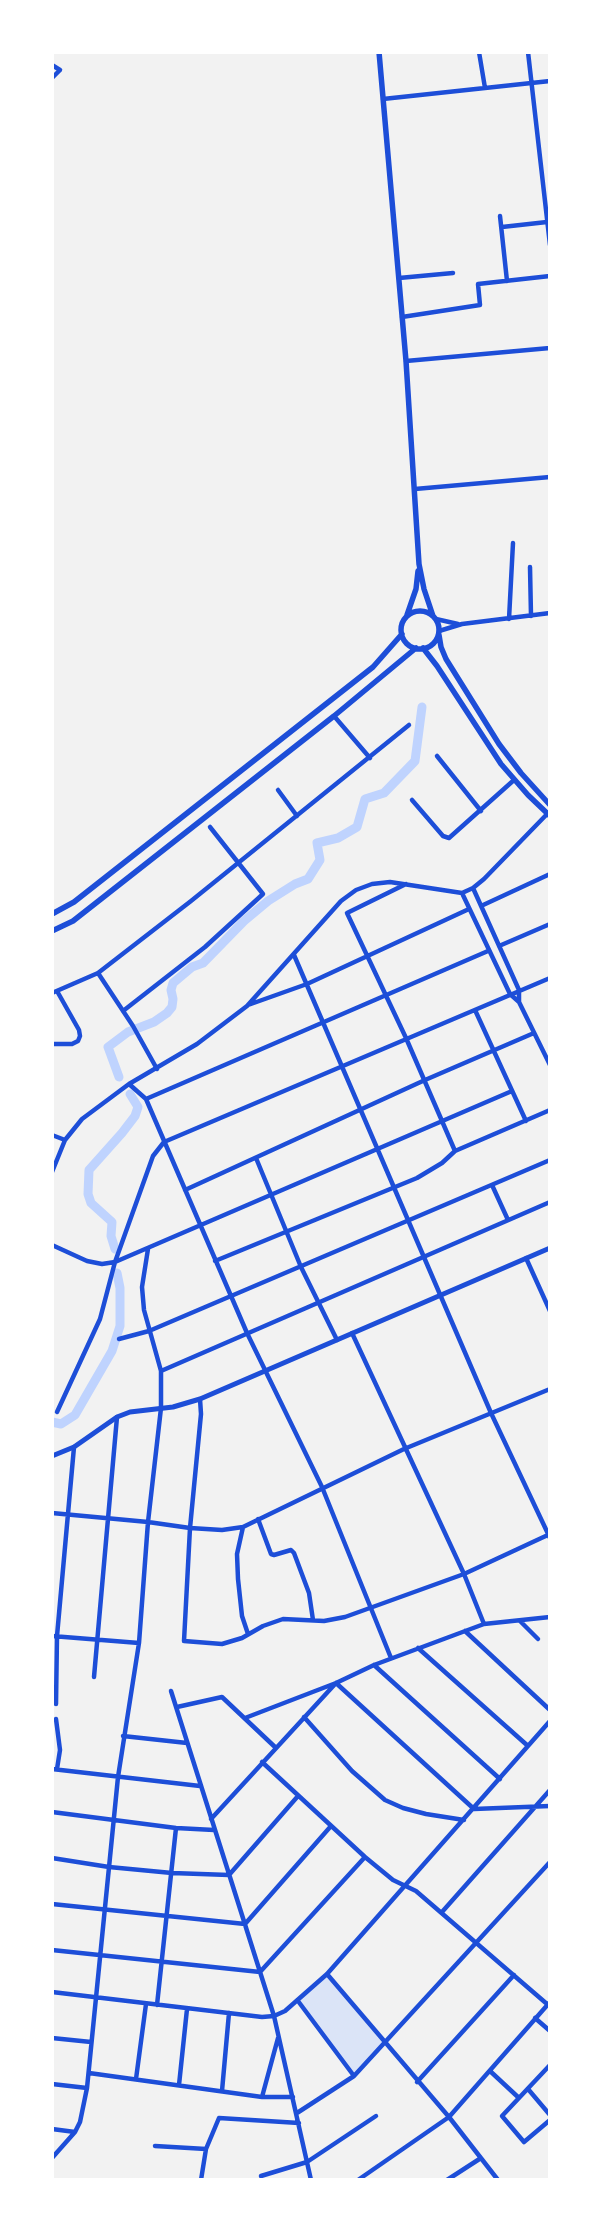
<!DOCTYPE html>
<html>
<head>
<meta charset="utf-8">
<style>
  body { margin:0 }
  #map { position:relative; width:602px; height:2232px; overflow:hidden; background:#f2f2f2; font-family:"Varela Round",sans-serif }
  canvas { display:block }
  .frame { position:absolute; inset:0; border:54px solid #fff; pointer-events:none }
</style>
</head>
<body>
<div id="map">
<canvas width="602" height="2232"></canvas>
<div class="frame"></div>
</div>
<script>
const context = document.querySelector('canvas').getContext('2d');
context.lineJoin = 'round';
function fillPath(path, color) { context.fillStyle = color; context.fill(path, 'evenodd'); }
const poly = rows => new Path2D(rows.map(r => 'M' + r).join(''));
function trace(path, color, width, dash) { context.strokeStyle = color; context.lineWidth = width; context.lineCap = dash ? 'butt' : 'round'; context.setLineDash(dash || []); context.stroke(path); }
fillPath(poly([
  [327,1974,385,2042,354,2076,298,2001]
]), '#dbe4f7');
trace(poly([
  [119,1077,108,1047,128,1032,154,1022,167,1013,172,1007,173,999,171,990,173,983,192,967,203,963,244,921,268,901,295,884,308,879,320,860,317,843,338,838,357,827,365,799,384,793,415,761,422,707],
  [115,1249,111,1236,112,1222,91,1203,88,1194,89,1170,122,1133,135,1116,138,1107,130,1094],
  [52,1422,61,1424,75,1415,112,1351,120,1326,120,1288,117,1273]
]), '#bfd3fe', 9);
trace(poly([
  [479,52,485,88],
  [528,52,550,245],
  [52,65,60,70,52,78],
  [383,99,550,81],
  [500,216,507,281],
  [502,227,547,222],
  [399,278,453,273],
  [402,317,480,305,478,284,550,276],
  [406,361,550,348],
  [415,489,550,477],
  [530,567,531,616],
  [436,619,458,624],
  [509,619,513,543],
  [439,631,462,624,550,613],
  [334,716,370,758],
  [437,756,481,811],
  [278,790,297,816],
  [412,800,443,836,449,838,514,780],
  [406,884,347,913,406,1038,455,1151],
  [473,888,519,990,519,1002,550,1065],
  [462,893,510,994,519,1002],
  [481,906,550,874],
  [499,946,550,924],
  [294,955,491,1413,550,1538],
  [98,973,133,1026,157,1069],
  [52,993,98,973,191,901,409,725],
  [248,1005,307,984,469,909],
  [475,1010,526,1121],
  [123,1011,205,947,263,894,210,827],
  [52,1044,72,1044,78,1041,80,1036,79,1030,57,991],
  [129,1084,146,1099,247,1333,322,1487,391,1658],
  [146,1099,488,951],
  [52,1135,65,1140],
  [256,1158,301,1267,337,1340],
  [52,1172,65,1140,82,1119,129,1084,197,1044,247,1006,341,901,356,890,372,884,390,882,462,893,473,888,484,879,550,811],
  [492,1185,508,1220],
  [185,1190,425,1080,534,1033],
  [52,1245,87,1261,102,1264,115,1262,512,1091],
  [526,1258,550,1311],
  [215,1261,417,1178,442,1163,455,1151,550,1110],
  [352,1333,464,1574,484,1624],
  [119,1339,149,1331,550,1160],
  [161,1371,550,1202],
  [200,1399,201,1414,190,1528,184,1641,222,1644,242,1638,263,1626,283,1619,324,1621,345,1617,464,1574,550,1534],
  [57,1412,100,1319,115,1262,153,1156,164,1142,550,978],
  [52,1513,148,1522,190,1528,222,1530,243,1527,404,1449,550,1389],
  [258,1519,271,1554,274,1555,291,1550,294,1553,309,1593,313,1620],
  [243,1527,237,1554,238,1579,242,1616,248,1634],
  [520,1621,538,1639],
  [465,1631,550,1710],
  [52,1636,139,1643],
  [418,1648,528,1746],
  [374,1665,500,1779],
  [94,1677,117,1417],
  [171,1691,274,2016,311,2180],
  [56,1704,57,1636,74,1447],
  [177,1707,222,1697,275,1747],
  [304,1717,352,1771,385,1800,403,1808,426,1814,464,1820],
  [245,1718,336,1683,374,1665,484,1624,550,1617],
  [56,1719,60,1750,57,1769],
  [123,1736,187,1743],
  [262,1762,365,1857,393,1880,416,1891,547,2004],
  [52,1769,200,1786],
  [52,1812,176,1828,214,1830],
  [211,1819,336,1683,474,1809,550,1806],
  [52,1858,109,1867,172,1873,229,1875,298,1796],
  [52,1904,245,1924,331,1826],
  [442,1912,550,1790],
  [52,1950,260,1972,365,1857],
  [327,1974,449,2117,498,2180],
  [52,1992,262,2017,274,2016,285,2011,327,1974,550,1721],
  [298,2001,354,2076],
  [157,2005,176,1828],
  [535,2018,550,2031],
  [52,2038,91,2042],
  [550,2065,502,2116,524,2142,550,2120],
  [490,2071,519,2098],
  [89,2073,262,2097,293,2097],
  [136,2079,146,2004],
  [417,2082,514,1975],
  [52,2084,87,2088],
  [179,2085,187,2009],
  [528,2089,550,2115],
  [222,2091,229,2013],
  [262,2097,278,2038],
  [297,2113,354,2076,550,1862],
  [52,2129,75,2132],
  [155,2146,206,2149],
  [52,2158,75,2132,80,2122,87,2088,118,1777,139,1643,148,1522,161,1408,161,1371,144,1310,142,1287,148,1249],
  [261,2176,307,2162,376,2116],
  [201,2180,206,2149,219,2118,299,2123],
  [358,2180,449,2117,550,2002],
  [447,2180,481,2158]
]), '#1d4ed8', 4.5);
trace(poly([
  [52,1456,74,1447,117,1417,130,1412,173,1407,200,1399,550,1248]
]), '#1d4ed8', 5);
trace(poly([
  [379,52,406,361,419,564,424,589,433,616],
  '401 630a19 19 0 1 1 38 0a19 19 0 1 1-38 0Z',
  [407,615,416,589,418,571],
  [439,635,441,647,446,659,499,744,521,773,550,805],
  [423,648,437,666,501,764,528,795,550,816],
  [52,914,74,902,373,667,402,634],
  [52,931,73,921,334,716,416,648]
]), '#1d4ed8', 5.5);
</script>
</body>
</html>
